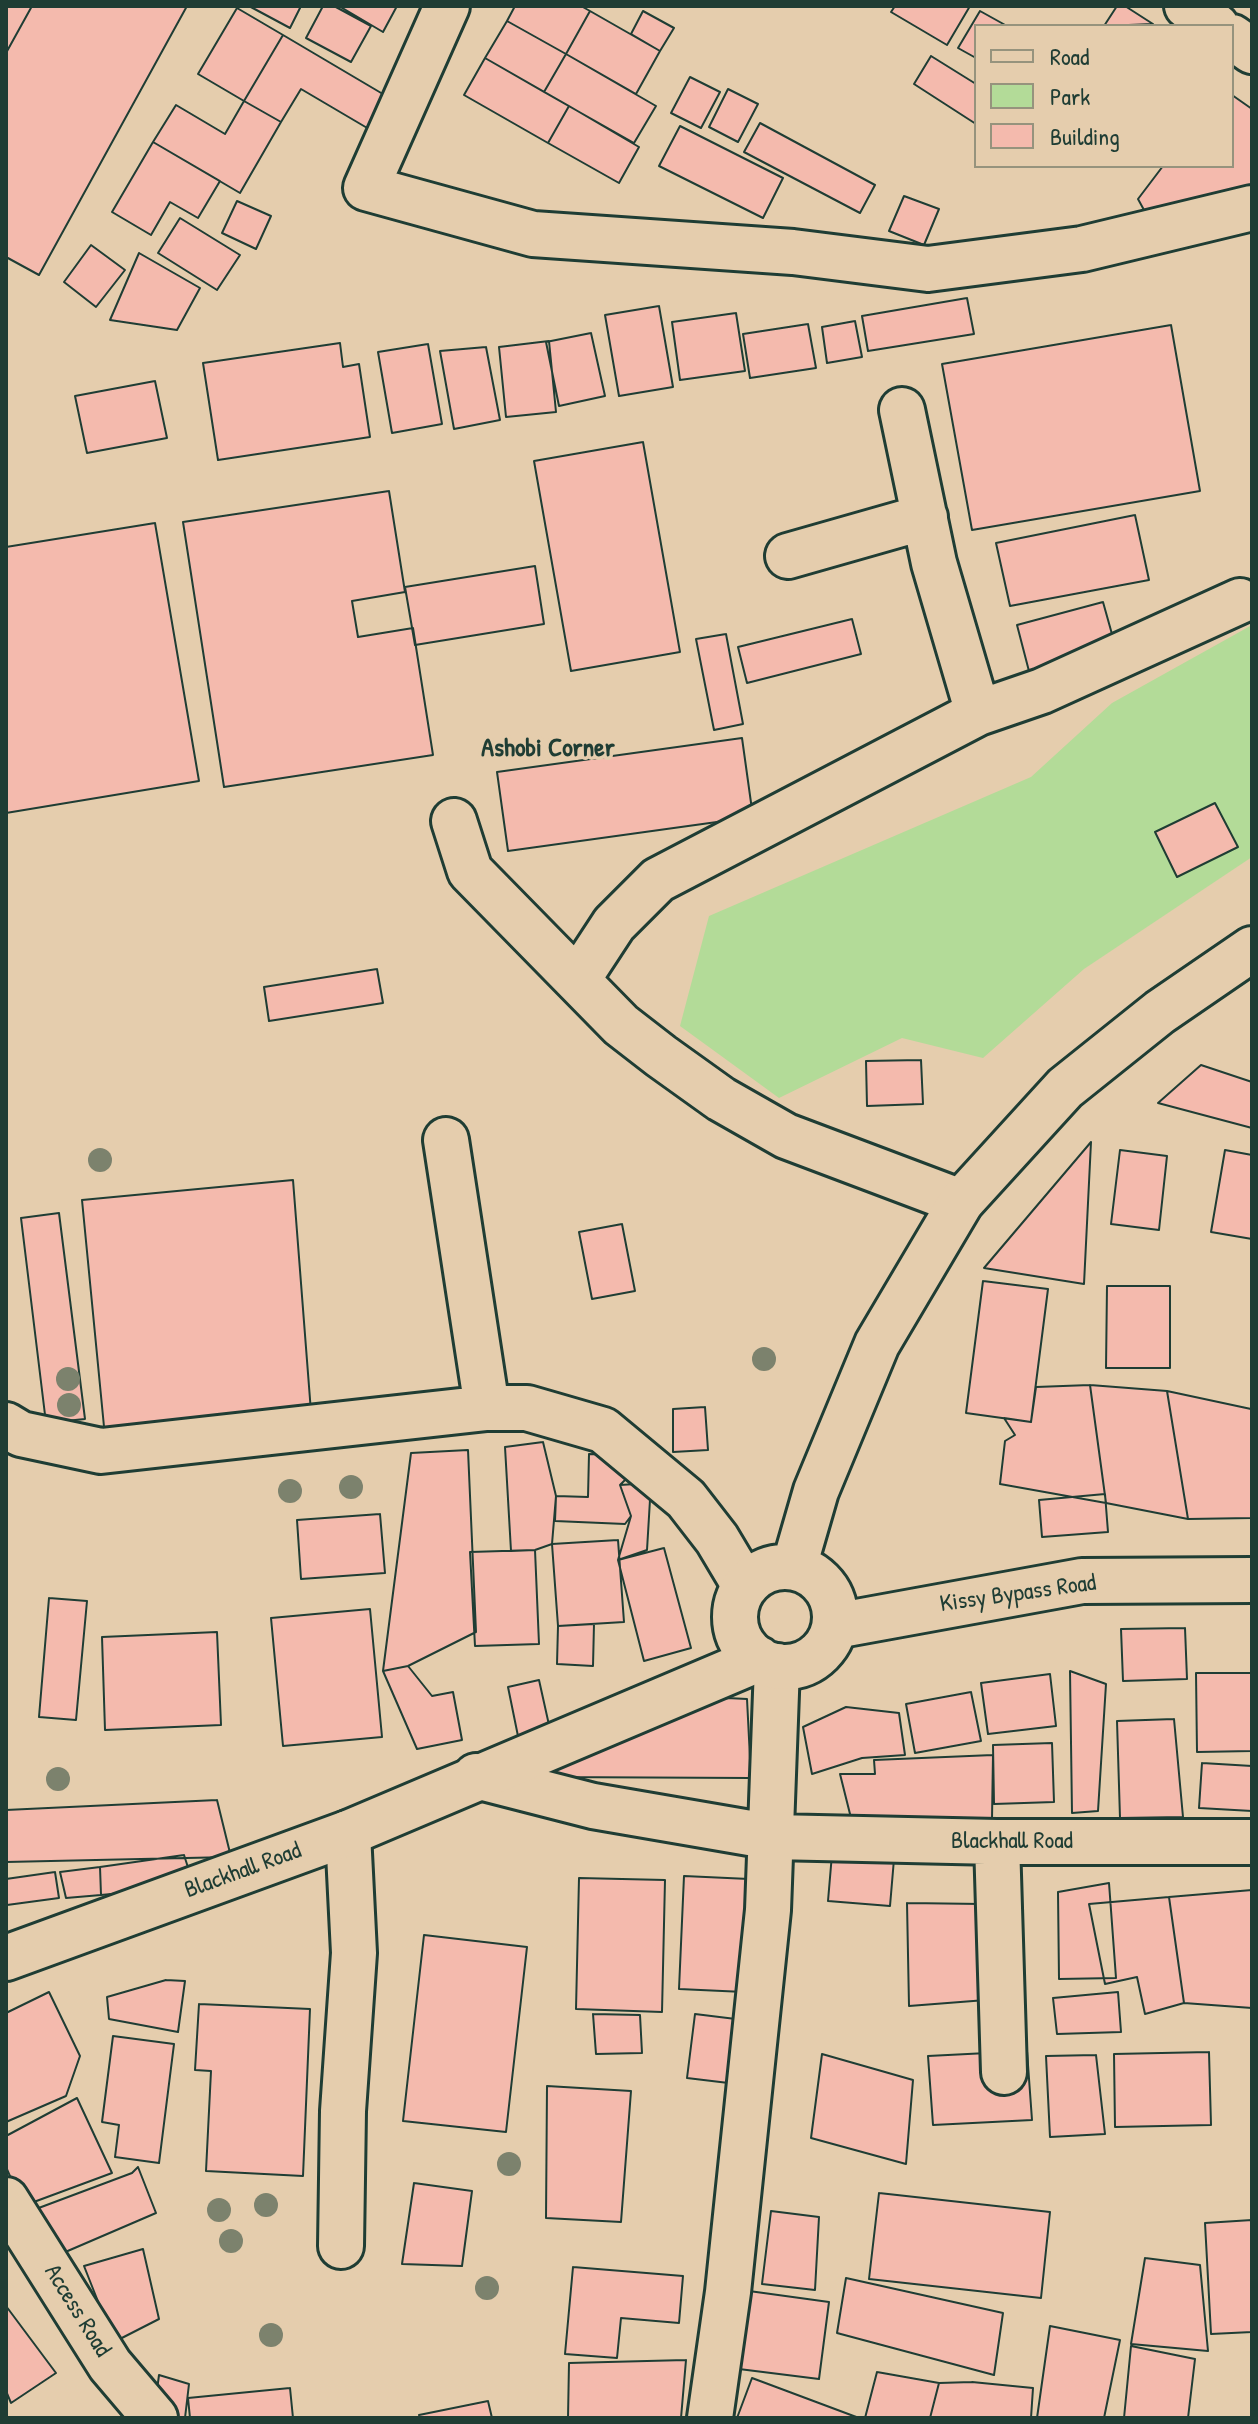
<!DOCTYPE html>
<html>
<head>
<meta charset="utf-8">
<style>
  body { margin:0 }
  #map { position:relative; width:1258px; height:2424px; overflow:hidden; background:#e5cdad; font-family:"Patrick Hand",sans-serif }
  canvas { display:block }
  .frame { position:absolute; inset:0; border:8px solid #1f3d34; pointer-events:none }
  .legend { position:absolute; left:974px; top:24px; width:260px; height:144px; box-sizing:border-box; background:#e5cdad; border:2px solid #96937d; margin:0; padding:10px 14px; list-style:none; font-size:24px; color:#1f3d34 }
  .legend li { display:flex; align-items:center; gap:16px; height:40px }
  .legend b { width:40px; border:2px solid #96937d }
</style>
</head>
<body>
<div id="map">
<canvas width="1258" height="2424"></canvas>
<div class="frame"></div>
<ul class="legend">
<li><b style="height:10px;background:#e5cdad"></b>Road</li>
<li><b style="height:22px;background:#b3db98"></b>Park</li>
<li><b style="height:22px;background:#f4baad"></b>Building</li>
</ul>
</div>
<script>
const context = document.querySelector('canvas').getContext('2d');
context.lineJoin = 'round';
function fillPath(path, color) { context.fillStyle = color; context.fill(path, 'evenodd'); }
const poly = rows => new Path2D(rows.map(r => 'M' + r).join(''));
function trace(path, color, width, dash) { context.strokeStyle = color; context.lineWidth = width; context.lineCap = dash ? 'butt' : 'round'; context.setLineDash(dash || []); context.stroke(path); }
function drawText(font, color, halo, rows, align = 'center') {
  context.font = font + ' "Patrick Hand",sans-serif'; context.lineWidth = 7; context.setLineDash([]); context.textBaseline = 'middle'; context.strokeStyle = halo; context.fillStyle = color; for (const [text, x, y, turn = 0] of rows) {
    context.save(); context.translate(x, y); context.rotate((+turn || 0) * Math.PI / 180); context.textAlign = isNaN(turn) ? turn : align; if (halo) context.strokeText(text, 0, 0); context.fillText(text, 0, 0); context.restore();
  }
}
fillPath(poly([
  [1252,625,1252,857,1084,969,983,1058,902,1038,779,1098,680,1026,709,916,1031,777,1112,703]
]), '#b3db98');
const building = poly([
  [6,6,32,6,6,53,6,6],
  [32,6,187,6,39,275,6,257,6,53,32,6],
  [249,6,301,6,290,28,249,6],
  [323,6,334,6,371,26,351,62,306,38,323,6],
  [339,6,397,6,383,32,339,6],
  [515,6,581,6,590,11,566,54,507,21,515,6],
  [895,6,970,6,947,45,891,12,895,6],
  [1117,6,1125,6,1153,24,1104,26,1117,6],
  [237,8,283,35,244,101,198,74,237,8],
  [590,11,660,51,636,94,566,54,590,11],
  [643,11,674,28,660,51,631,34,643,11],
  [980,11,1007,26,976,26,976,58,958,48,980,11],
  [507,21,566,54,544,92,485,58,507,21],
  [283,35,393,100,374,132,301,89,281,122,244,101,283,35],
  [566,54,656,106,634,143,544,92,566,54],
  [931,56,976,84,976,124,914,84,931,56],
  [485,58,569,106,548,143,464,95,485,58],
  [690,77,720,92,701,128,671,113,690,77],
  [728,89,758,104,738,142,709,127,728,89],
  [1232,95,1252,109,1252,198,1150,221,1138,199,1163,166,1232,166,1232,95],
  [244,101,281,122,240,193,153,142,176,105,225,134,244,101],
  [569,106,639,147,619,183,548,143,569,106],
  [760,123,875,185,860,213,744,152,760,123],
  [680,126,783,178,763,218,659,166,680,126],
  [153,142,220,181,198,218,170,202,151,235,112,212,153,142],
  [904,196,939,209,924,245,889,231,904,196],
  [237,201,271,216,256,249,222,233,237,201],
  [180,218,240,255,217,290,158,253,180,218],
  [91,245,125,270,96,307,64,282,91,245],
  [139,253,200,288,177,330,110,320,139,253],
  [967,298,974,334,868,351,862,316,967,298],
  [659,306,673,387,619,396,605,315,659,306],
  [736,313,745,371,680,380,672,322,736,313],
  [855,321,862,357,827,363,822,327,855,321],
  [808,324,816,368,750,378,743,334,808,324],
  [1171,325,1200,491,972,530,942,364,1171,325],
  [591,333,605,396,559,406,546,342,591,333],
  [549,341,556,412,506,417,499,347,549,341],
  [340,343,343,367,359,364,370,437,218,460,203,363,340,343],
  [428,344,442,424,392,433,378,352,428,344],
  [486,347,500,420,454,429,440,351,486,347],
  [155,381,167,438,87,453,75,396,155,381],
  [643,442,680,652,571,671,534,461,643,442],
  [389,491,405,592,352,601,358,637,413,628,433,755,224,787,183,522,389,491],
  [1135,515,1149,580,1010,606,996,543,1135,515],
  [155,523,199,781,6,813,6,547,155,523],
  [535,566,544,624,415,645,405,587,535,566],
  [1103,602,1117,652,1030,675,1017,625,1103,602],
  [852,619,861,654,747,683,738,647,852,619],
  [726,634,743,724,714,730,696,639,726,634],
  [742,738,753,817,508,851,497,772,742,738],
  [1215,803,1238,847,1177,877,1155,832,1215,803],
  [377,969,383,1003,269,1021,264,987,377,969],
  [921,1060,923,1104,867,1106,866,1061,921,1060],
  [1201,1065,1252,1082,1252,1128,1158,1103,1201,1065],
  [1091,1142,1084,1284,984,1268,1091,1142],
  [1120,1150,1167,1156,1159,1230,1111,1224,1120,1150],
  [1225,1150,1252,1155,1252,1239,1211,1232,1225,1150],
  [293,1180,312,1425,105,1437,82,1200,293,1180],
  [59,1213,85,1419,46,1423,21,1218,59,1213],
  [622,1224,635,1291,592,1299,579,1232,622,1224],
  [983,1281,1048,1289,1031,1422,966,1413,983,1281],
  [1107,1286,1170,1286,1170,1368,1106,1368,1107,1286],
  [1090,1385,1167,1391,1188,1519,1106,1503,1090,1385],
  [1090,1385,1106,1503,1000,1484,1005,1441,1015,1435,1004,1418,1031,1422,1036,1387,1090,1385],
  [1167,1391,1251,1409,1252,1518,1188,1519,1167,1391],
  [705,1407,708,1450,673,1452,673,1409,705,1407],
  [543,1442,556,1496,552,1544,535,1550,511,1551,505,1447,543,1442],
  [468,1450,476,1632,408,1666,383,1671,411,1453,468,1450],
  [589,1454,616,1455,628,1477,620,1485,631,1516,625,1524,555,1521,556,1496,588,1497,589,1454],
  [651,1483,647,1550,618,1560,631,1516,620,1485,651,1483],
  [1105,1494,1108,1532,1042,1537,1039,1500,1105,1494],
  [380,1514,385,1573,301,1579,297,1520,380,1514],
  [618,1540,624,1622,558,1626,552,1544,618,1540],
  [664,1548,691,1648,644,1661,618,1560,664,1548],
  [535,1550,539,1644,475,1646,470,1552,535,1550],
  [49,1598,87,1601,76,1720,39,1717,49,1598],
  [370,1609,382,1737,283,1746,271,1618,370,1609],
  [594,1624,593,1666,557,1664,558,1626,594,1624],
  [1185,1628,1187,1679,1123,1681,1121,1629,1185,1628],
  [217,1632,221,1725,105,1730,102,1637,217,1632],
  [408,1666,432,1696,453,1692,462,1740,417,1749,383,1671,408,1666],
  [1070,1671,1106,1684,1098,1811,1072,1813,1070,1671],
  [1196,1673,1252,1673,1252,1751,1197,1752,1196,1673],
  [1050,1674,1056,1726,988,1734,981,1683,1050,1674],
  [539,1680,551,1734,519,1741,508,1687,539,1680],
  [971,1692,981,1741,915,1753,906,1704,971,1692],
  [727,1698,747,1699,751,1778,545,1777,544,1759,727,1698],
  [846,1707,899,1713,905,1755,862,1758,812,1774,803,1727,846,1707],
  [1174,1719,1183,1817,1120,1818,1117,1721,1174,1719],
  [1052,1743,1054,1802,994,1804,993,1745,1052,1743],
  [993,1755,992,1819,852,1822,840,1774,875,1774,874,1760,993,1755],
  [1202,1763,1252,1766,1252,1811,1199,1808,1202,1763],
  [217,1800,231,1857,6,1862,6,1810,217,1800],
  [832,1854,894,1859,890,1906,828,1901,832,1854],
  [184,1855,194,1886,101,1895,100,1867,184,1855],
  [100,1867,101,1895,66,1898,60,1872,100,1867],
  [55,1872,59,1898,7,1905,6,1879,55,1872],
  [684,1876,749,1879,744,1992,679,1989,684,1876],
  [579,1878,665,1880,662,2012,576,2009,579,1878],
  [1109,1883,1116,1978,1059,1979,1058,1892,1109,1883],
  [1252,1890,1252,2008,1184,2003,1169,1897,1252,1890],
  [1169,1897,1184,2003,1145,2014,1137,1977,1105,1984,1089,1904,1169,1897],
  [907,1903,982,1904,986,2000,909,2006,907,1903],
  [424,1935,527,1947,506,2132,403,2121,424,1935],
  [166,1980,185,1981,178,2032,109,2019,107,1997,166,1980],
  [49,1992,80,2056,66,2096,6,2122,6,2013,49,1992],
  [1118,1992,1121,2032,1057,2034,1053,1998,1118,1992],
  [199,2004,310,2009,303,2176,206,2171,211,2071,195,2070,199,2004],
  [593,2014,640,2015,642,2053,596,2054,593,2014],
  [695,2014,752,2021,745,2085,687,2078,695,2014],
  [113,2036,174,2044,159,2163,115,2157,119,2125,102,2122,113,2036],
  [1027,2051,1032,2120,933,2125,928,2056,1027,2051],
  [1209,2052,1211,2125,1115,2127,1114,2054,1209,2052],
  [822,2054,913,2080,906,2164,811,2138,822,2054],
  [1096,2055,1105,2134,1050,2137,1046,2056,1096,2055],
  [547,2086,631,2091,621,2222,546,2218,547,2086],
  [77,2098,112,2173,23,2206,6,2167,6,2136,77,2098],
  [138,2167,156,2213,63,2253,36,2209,132,2173,138,2167],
  [414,2183,472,2191,462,2266,402,2264,414,2183],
  [879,2193,1050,2212,1041,2298,869,2279,879,2193],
  [771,2211,819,2217,815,2290,762,2284,771,2211],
  [1252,2220,1252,2332,1211,2334,1205,2223,1252,2220],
  [143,2249,159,2319,114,2342,84,2266,143,2249],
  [1145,2258,1200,2265,1208,2351,1131,2344,1145,2258],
  [573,2267,683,2276,679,2323,621,2318,617,2358,565,2354,573,2267],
  [846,2278,1003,2313,994,2375,837,2333,846,2278],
  [749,2291,829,2302,819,2379,739,2369,749,2291],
  [6,2306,56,2373,11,2403,6,2391,6,2306],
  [1050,2326,1120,2340,1104,2418,1037,2418,1050,2326],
  [1131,2346,1195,2359,1188,2418,1124,2418,1131,2346],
  [686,2360,681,2418,568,2418,569,2363,686,2360],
  [877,2372,939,2383,930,2418,865,2418,877,2372],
  [159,2375,189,2384,185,2418,166,2418,155,2405,159,2375],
  [752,2378,859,2418,737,2418,752,2378],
  [972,2382,1033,2388,1031,2418,930,2418,939,2383,972,2382],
  [290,2388,293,2418,190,2418,188,2398,290,2388],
  [488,2401,492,2418,420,2418,419,2415,488,2401]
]);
fillPath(building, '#f4baad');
trace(building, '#1f3d34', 2);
const minor = poly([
  [447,6,366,188,533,234,793,252,928,269,1082,249,1252,208],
  [1187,6,1216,26],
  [1232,37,1252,51],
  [902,410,934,563,978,713],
  [788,556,925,517],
  [454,821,470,871,621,1025,661,1056,721,1099,786,1136,961,1202],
  [578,979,614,924,658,880,978,713,1042,691,1240,601],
  [446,1140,487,1408],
  [6,1425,21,1434,101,1451,487,1408,527,1408,603,1430,686,1499,717,1539,745,1586],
  [476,1776,593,1806,773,1837,997,1842,1252,1842],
  [997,1842,1004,2072],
  [6,2200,110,2365,155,2418],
  [341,2246,343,2111,354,1953,348,1833],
  [710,2418,728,2292,768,1910,777,1666]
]);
const major = poly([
  [794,1567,816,1491,877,1344,961,1202,1065,1088,1160,1012,1252,949],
  '735 1617a50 50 0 1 1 100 0a50 50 0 1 1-100 0Z',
  [835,1626,1082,1581,1252,1580],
  [6,1958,348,1833,759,1659]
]);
trace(minor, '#1f3d34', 50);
trace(major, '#1f3d34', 50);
trace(minor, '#e5cdad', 44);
trace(major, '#e5cdad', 44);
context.fillStyle = '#7c826d';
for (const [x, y] of [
  [100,1160],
  [764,1359],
  [68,1379],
  [69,1405],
  [351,1487],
  [290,1491],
  [58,1779],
  [509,2164],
  [266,2205],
  [219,2210],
  [231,2241],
  [487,2288],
  [271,2335]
]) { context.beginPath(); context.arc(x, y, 12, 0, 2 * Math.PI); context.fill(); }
drawText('24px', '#1f3d34', '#e5cdad', [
  ["Kissy Bypass Road",1018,1594,-8],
  ["Blackhall Road",1012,1842],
  ["Blackhall Road",243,1871,-20],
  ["Access Road",77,2311,58]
]);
drawText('bold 26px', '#1f3d34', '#e5cdad', [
  ["Ashobi Corner",548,749]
]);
</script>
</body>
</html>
